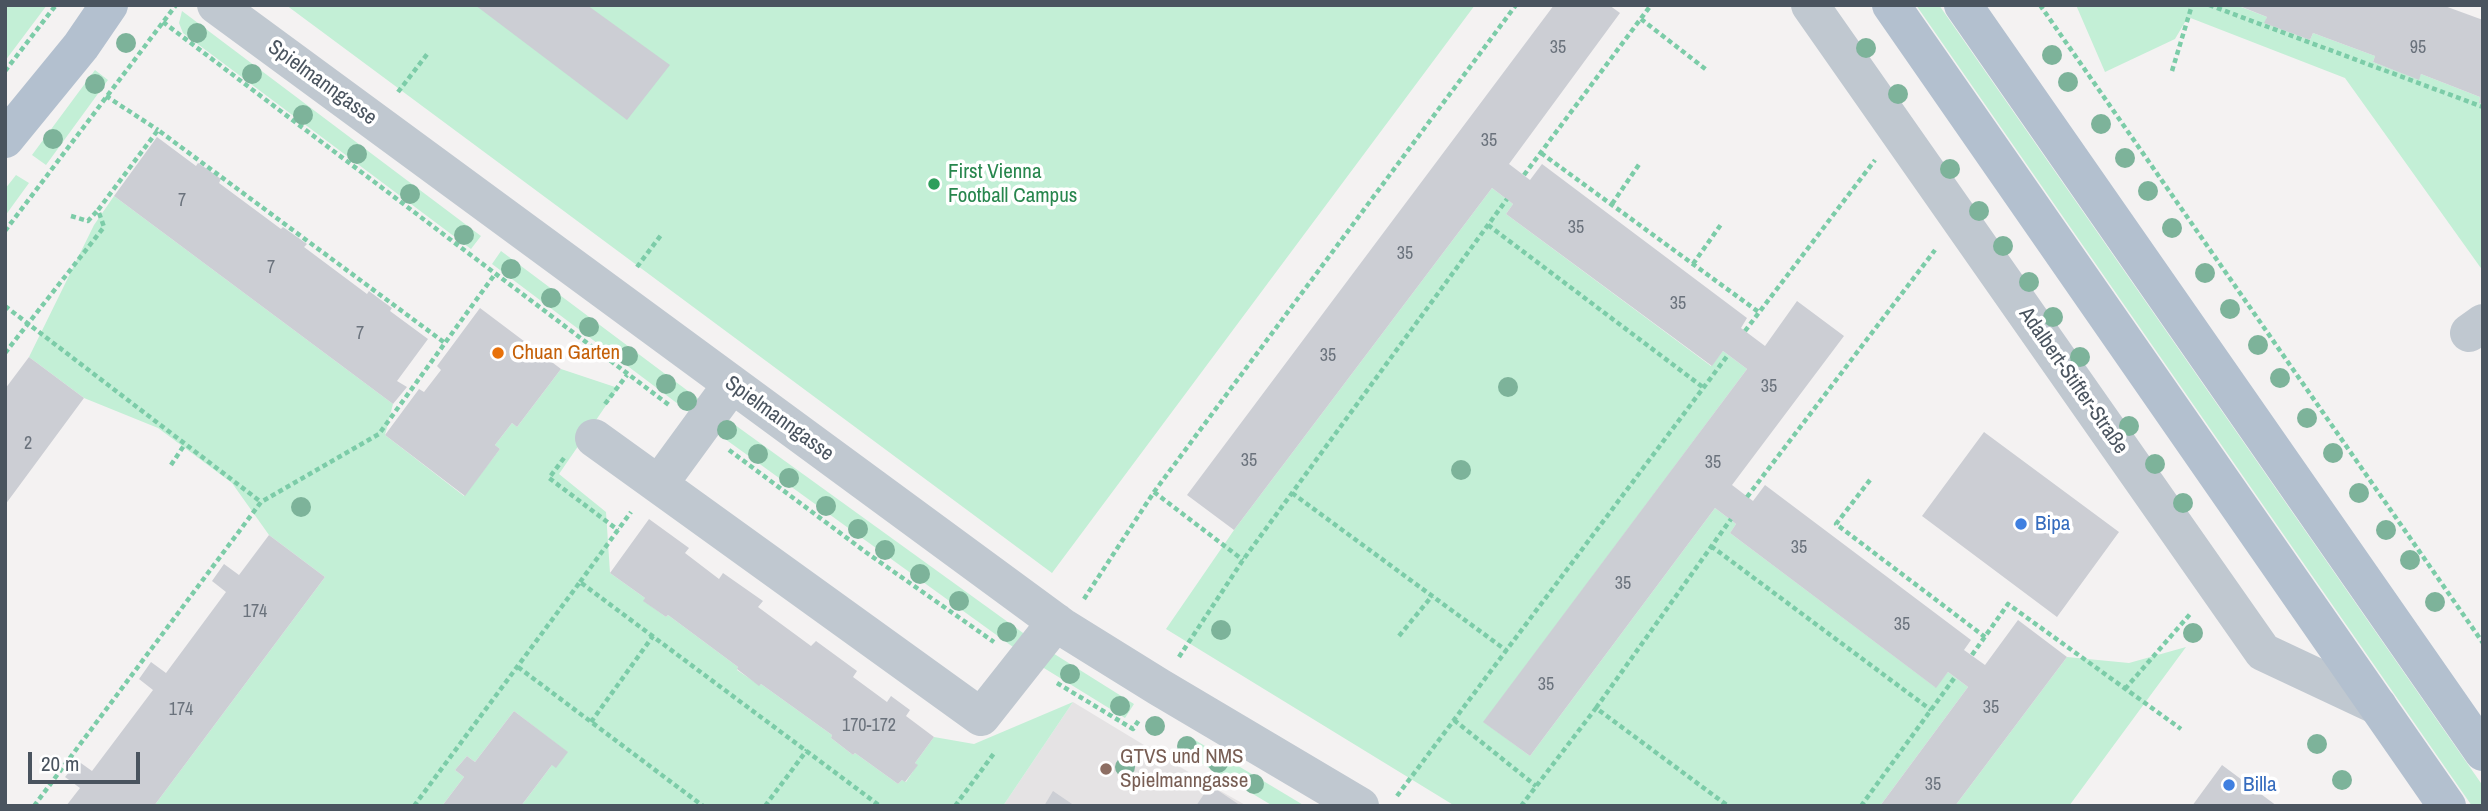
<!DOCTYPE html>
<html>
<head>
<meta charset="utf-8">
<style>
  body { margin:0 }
  #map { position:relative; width:2488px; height:811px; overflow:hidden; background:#f4f2f2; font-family:"Archivo Narrow",sans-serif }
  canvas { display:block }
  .frame { position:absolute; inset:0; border:7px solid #4a545f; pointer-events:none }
  .scale { position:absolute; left:28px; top:752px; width:112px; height:32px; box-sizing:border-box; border:4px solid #4a545f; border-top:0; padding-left:9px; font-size:21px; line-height:24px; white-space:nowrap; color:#4a545f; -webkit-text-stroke:5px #fff; paint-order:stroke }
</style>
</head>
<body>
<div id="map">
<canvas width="2488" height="811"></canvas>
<div class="frame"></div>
<div class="scale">20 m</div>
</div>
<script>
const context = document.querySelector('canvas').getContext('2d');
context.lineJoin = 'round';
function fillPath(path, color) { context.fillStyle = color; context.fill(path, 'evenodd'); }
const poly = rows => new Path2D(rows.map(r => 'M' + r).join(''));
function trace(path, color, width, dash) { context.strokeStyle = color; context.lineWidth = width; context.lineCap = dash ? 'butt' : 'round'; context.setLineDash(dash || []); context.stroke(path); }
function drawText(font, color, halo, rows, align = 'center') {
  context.font = font + ' "Archivo Narrow",sans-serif'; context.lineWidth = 7; context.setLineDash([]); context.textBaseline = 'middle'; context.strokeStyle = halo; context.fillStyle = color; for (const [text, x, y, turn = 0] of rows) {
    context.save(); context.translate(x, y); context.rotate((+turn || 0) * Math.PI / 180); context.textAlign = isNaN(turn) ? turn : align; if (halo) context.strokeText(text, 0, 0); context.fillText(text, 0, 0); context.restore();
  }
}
fillPath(poly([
  [1073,702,1210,785,1247,806,1003,806]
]), '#e5e3e4');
fillPath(poly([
  [5,5,47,5,5,61],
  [286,5,1475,5,1052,573],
  [1916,5,1939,5,2483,786,2483,806,2472,806],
  [2076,5,2236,5,2267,17,2265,23,2310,40,2313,33,2375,56,2373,62,2418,79,2421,74,2480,97,2479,103,2483,104,2483,271,2345,78,2188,17,2175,39,2105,72],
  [182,11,481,236,471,249,183,33,179,23],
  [95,70,108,80,46,165,32,155],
  [16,175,29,183,5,216,5,189],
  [1492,188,1513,204,1506,214,1711,366,1723,351,1747,369,1484,722,1530,756,1715,508,1736,524,1730,533,1935,687,1948,672,1968,687,1880,806,1455,806,1166,629,1234,530],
  [114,196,393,404,385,435,464,496,500,449,495,445,512,423,517,427,561,369,618,388,559,474,606,512,610,573,645,598,644,601,666,617,668,615,738,667,737,670,759,685,761,684,832,735,831,738,853,755,855,753,898,784,902,780,906,782,917,765,915,763,934,737,974,744,1073,702,1003,806,521,806,552,765,567,752,514,711,475,762,467,756,455,770,464,777,442,806,154,806,325,577,269,535,232,483,158,428,84,398,29,357,94,225],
  [501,251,704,403,694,416,492,264],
  [724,417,1030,638,1020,652,714,431],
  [2186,647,2069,806,1955,806,2067,657,2129,663],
  [1048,650,1134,704,1125,718,1039,665],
  [1190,737,1305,806,1273,806,1181,751]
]), '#c3efd6');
fillPath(poly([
  [475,5,587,5,670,65,627,120],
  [1554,5,1609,5,1620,13,1509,164,1530,180,1542,164,1747,318,1741,328,1765,346,1797,301,1844,336,1732,485,1753,501,1765,485,1971,640,1964,650,1985,665,2018,620,2067,657,1955,806,1880,806,1968,687,1948,672,1936,688,1730,533,1736,524,1715,508,1530,756,1483,722,1747,369,1723,351,1712,366,1506,214,1513,204,1492,188,1234,530,1187,495],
  [2237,5,2442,5,2483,20,2483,104,2479,103,2480,97,2421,74,2419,80,2373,62,2375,56,2313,33,2310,40,2264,23,2267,17],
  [157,137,196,166,198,163,210,171,221,179,219,183,281,229,283,227,307,244,304,247,367,294,369,291,381,300,392,308,390,311,428,339,397,381,407,387,393,404,114,196],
  [480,308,561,369,517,427,512,423,495,445,500,449,465,496,385,435,419,389,424,392,441,370,437,366],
  [29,357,84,398,5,505,5,389],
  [1984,432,2119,532,2057,617,1922,516],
  [649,519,689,548,685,553,719,579,723,573,763,601,758,607,811,646,816,641,857,671,853,677,887,702,891,696,910,710,906,716,934,737,915,763,918,765,905,782,902,780,898,784,855,753,853,755,831,738,832,735,761,684,759,686,737,669,738,667,668,615,666,617,643,601,645,598,610,573],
  [269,535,325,577,154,806,66,806,80,788,65,777,78,761,92,771,153,690,139,679,151,662,166,673,226,592,212,581,224,564,239,575],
  [514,711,568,752,556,768,552,765,521,806,442,806,464,777,455,770,467,756,475,762],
  [2222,765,2277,806,2192,806],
  [1210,785,1241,806,1196,806],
  [1053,791,1075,806,1044,806]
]), '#ccced4');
trace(poly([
  [2040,5,2483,643],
  [2209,5,2483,107],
  [1641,19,1708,71],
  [163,22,669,405],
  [5,71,56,5],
  [2172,71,2192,5],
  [398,92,428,53],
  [106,96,158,130],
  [1541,153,1760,313],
  [1524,175,1651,5],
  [1612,204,1640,163],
  [71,216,88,221,98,210],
  [1488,225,1704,388],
  [5,231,176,5],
  [1693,264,1722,223],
  [637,267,661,235],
  [5,306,261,502],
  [1745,331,1875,160],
  [5,353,104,227,98,210,158,130,445,343],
  [605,404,627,375],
  [729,450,867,553,994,642],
  [564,458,549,478,618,530],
  [171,465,185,444],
  [1870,480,1836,524,1985,637],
  [1154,492,1243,560],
  [1292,493,1507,651],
  [1747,497,1935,250],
  [1711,546,1931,710],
  [580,582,631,512],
  [1084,599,1154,492,1516,5],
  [1399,636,1432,596],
  [1972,655,2008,604,2181,729],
  [1179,657,1243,560,1507,199],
  [518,667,703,806],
  [1057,683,1133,729,1139,720],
  [2125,689,2191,613],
  [1596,708,1731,519],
  [1454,720,1536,786],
  [591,722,653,636],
  [1397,796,1728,355],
  [34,806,261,502,379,434,495,274],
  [414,806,580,582,880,806],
  [765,806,807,750],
  [955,806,995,752],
  [1521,806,1596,708,1728,806],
  [1861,806,1955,677]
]), '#7ccca8', 4.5, [5, 3.5]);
trace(poly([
  [216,5,1064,628,1159,687,1360,806],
  [1810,5,2263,652,2378,706],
  [2469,333,2483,323],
  [594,438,981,717,1056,622],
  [659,484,732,384]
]), '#c0c8d0', 38);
trace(poly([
  [1891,5,2447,806],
  [1963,5,2483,752],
  [5,139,81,46,109,5]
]), '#b3c0cf', 38);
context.fillStyle = '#7db39a';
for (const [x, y] of [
  [197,33],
  [126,43],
  [1866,48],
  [2052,55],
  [252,74],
  [2068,82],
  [95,84],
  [1898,94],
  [303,115],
  [2101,124],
  [53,139],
  [357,154],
  [2125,158],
  [1950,169],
  [2148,191],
  [410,194],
  [1979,211],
  [2172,228],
  [464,235],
  [2003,246],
  [511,269],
  [2205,273],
  [2029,282],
  [551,298],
  [2230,309],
  [2053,317],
  [589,327],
  [2258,345],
  [628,356],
  [2080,357],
  [2280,378],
  [666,384],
  [1508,387],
  [687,401],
  [2307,418],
  [2129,426],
  [727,430],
  [2333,453],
  [758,454],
  [2155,464],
  [1461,470],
  [789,478],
  [2359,493],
  [2183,503],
  [826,506],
  [301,507],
  [858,529],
  [2386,530],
  [885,550],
  [2410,560],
  [920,574],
  [959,601],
  [2435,602],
  [1221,630],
  [1007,632],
  [2193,633],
  [1070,674],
  [1120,706],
  [1155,726],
  [2317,744],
  [1187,746],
  [1218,763],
  [1125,767],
  [2342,780],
  [1254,784]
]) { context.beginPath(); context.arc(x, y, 10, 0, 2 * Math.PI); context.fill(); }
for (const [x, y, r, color] of [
  [934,184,7,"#2e9e5b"],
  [498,353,7,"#e8710a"],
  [2021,524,7,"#3f7fe0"],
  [1106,769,7,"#8d6e63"],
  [2229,785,7,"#3f7fe0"]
]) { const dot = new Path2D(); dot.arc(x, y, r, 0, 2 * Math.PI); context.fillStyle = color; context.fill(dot); trace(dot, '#fff', 2.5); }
drawText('18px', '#6a727c', null, [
  ["35",1558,48],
  ["95",2418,48],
  ["35",1489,141],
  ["7",182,201],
  ["35",1576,228],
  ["35",1405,254],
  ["7",271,268],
  ["35",1678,304],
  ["7",360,334],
  ["35",1328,356],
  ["35",1769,387],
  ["2",28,444],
  ["35",1249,461],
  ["35",1713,463],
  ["35",1799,548],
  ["35",1623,584],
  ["174",255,612],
  ["35",1902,625],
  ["35",1546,685],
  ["35",1991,708],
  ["174",181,710],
  ["170-172",869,726],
  ["35",1933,785]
]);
drawText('21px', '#4a545f', '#fff', [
  ["Spielmanngasse",322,83,36],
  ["Adalbert-Stifter-Straße",2073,381,55],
  ["Spielmanngasse",779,419,36]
]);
drawText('21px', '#27864d', '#fff', [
  ["First Vienna",948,172],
  ["Football Campus",948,196]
], 'left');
drawText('21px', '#c56008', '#fff', [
  ["Chuan Garten",512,353]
], 'left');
drawText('21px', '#366cbe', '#fff', [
  ["Bipa",2035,524],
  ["Billa",2243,785]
], 'left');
drawText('21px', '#785e54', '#fff', [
  ["GTVS und NMS",1120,757],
  ["Spielmanngasse",1120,781]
], 'left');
</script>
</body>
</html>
